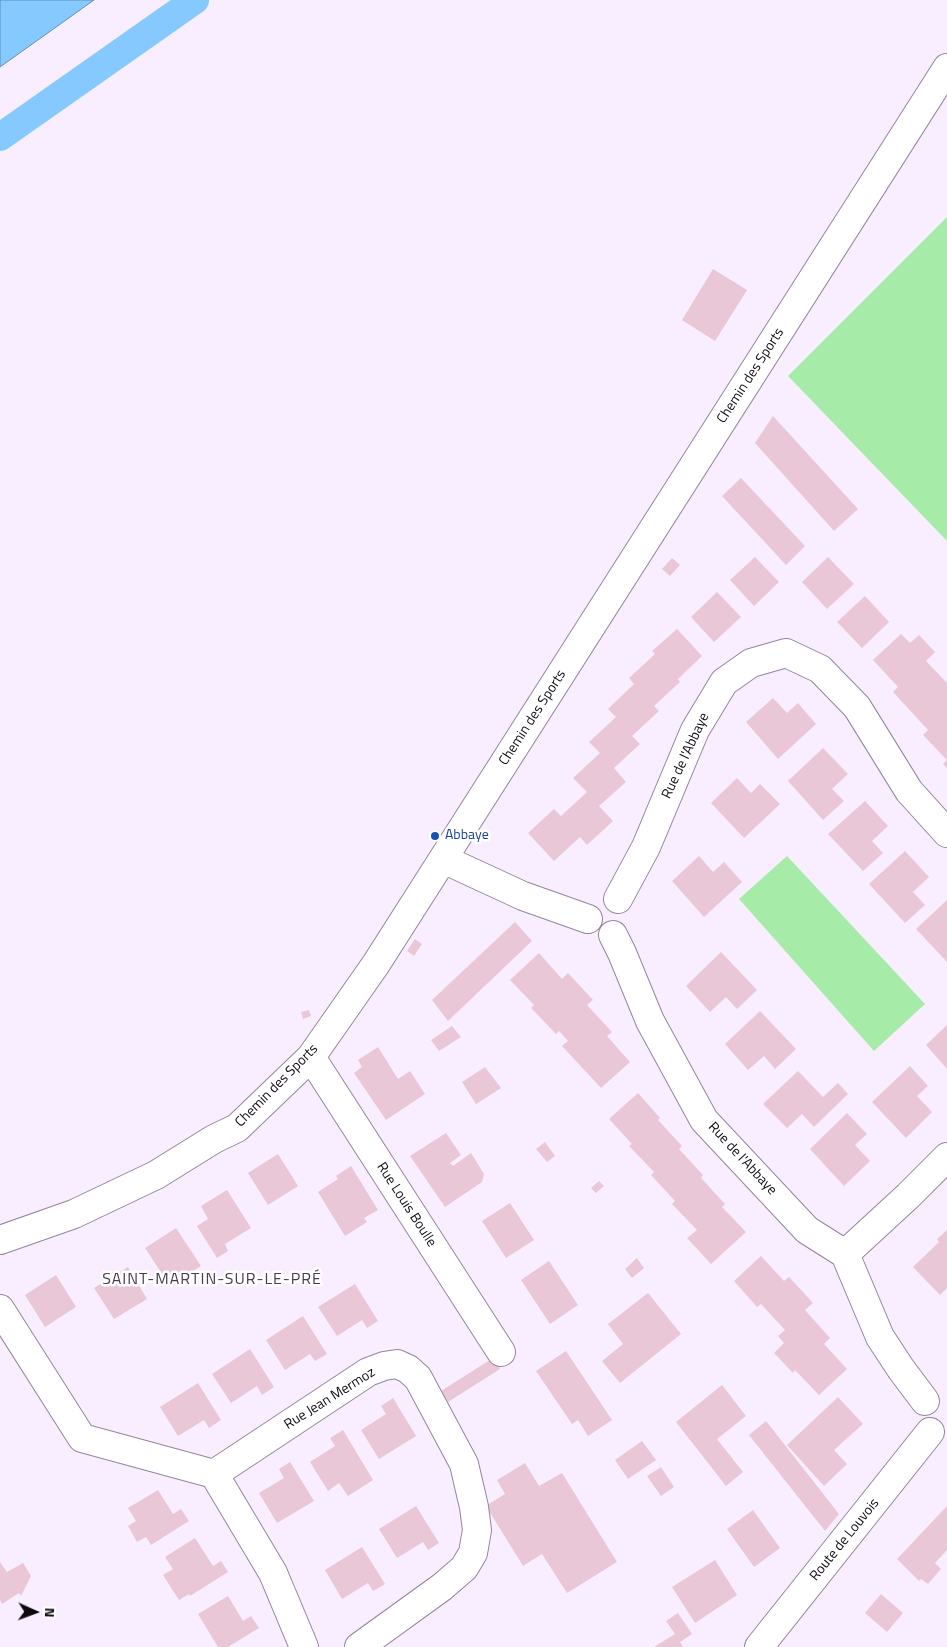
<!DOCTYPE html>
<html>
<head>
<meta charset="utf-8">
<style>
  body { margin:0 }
  #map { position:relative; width:947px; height:1647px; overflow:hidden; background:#f9eeff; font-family:"Titillium Web",sans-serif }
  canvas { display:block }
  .north { position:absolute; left:10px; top:1587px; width:50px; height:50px; -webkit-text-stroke:4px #fff; paint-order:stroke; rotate:92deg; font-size:14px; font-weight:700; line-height:20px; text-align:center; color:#0f0912 }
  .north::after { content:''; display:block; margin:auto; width:18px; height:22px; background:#0f0912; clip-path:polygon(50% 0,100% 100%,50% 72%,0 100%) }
</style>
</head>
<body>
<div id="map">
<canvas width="947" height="1647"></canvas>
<div class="north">N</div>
</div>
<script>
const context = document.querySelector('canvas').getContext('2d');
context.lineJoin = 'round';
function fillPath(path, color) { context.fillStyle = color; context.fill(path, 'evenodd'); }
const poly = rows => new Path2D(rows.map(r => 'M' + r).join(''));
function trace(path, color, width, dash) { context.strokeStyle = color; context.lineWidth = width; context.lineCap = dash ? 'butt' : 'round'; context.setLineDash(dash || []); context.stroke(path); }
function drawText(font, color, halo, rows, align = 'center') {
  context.font = font + ' "Titillium Web",sans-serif'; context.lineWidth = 5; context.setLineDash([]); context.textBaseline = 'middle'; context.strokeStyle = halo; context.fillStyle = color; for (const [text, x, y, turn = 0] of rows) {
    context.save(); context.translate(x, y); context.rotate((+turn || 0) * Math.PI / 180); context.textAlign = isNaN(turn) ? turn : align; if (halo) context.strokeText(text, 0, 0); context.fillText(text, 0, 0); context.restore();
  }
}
fillPath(poly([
  [947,217,947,541,788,376],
  [787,856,925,1004,874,1051,739,899]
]), '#a6eca8');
const water = poly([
  [0,0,94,0,0,67,0,0]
]);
fillPath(water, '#85c9fe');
trace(water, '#628fb7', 1);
trace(poly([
  [0,137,195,0]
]), '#85c9fe', 28);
fillPath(poly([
  [713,269,747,290,715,341,682,320],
  [773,416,858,509,834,531,755,443],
  [741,478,805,546,786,565,722,496],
  [755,557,779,582,754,606,730,580],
  [828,557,854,584,827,609,802,582],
  [672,558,680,565,670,576,662,569],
  [717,592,741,617,714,642,691,617],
  [865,596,889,622,862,648,837,622],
  [677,629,702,656,678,679,680,682,654,706,659,711,632,736,640,744,614,768,626,782,599,806,613,821,587,845,580,837,554,861,528,833,554,809,561,816,587,792,573,778,600,753,589,742,616,717,608,709,634,684,629,678,655,654,652,651],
  [901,634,910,643,919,635,935,652,926,661,947,683,947,768,943,764,947,760,923,735,928,730,893,692,898,687,873,660],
  [773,698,787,713,798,703,816,724,778,759,746,722],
  [823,748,848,774,832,789,844,801,823,820,788,781],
  [737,778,751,793,760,784,780,804,744,838,711,803],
  [865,801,888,826,872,841,883,853,863,871,828,834],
  [905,851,929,877,913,892,925,905,905,923,869,884],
  [699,856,713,872,724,862,742,882,704,917,672,881],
  [947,900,947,962,916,929],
  [515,922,532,941,448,1021,432,1000],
  [415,939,422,944,414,956,407,951],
  [721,952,757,990,737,1009,726,997,710,1012,686,986],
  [539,953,562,979,568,973,593,1000,587,1005,612,1032,607,1036,630,1062,601,1088,562,1046,568,1041,559,1031,556,1034,531,1008,534,1005,510,980],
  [309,1010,311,1016,303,1019,301,1012],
  [760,1011,796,1049,775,1069,764,1056,748,1070,725,1044],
  [947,1025,947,1069,926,1045],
  [452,1026,461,1037,439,1051,431,1040],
  [378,1047,398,1079,410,1071,425,1094,386,1120,354,1073,362,1067,358,1060],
  [910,1066,928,1086,917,1096,932,1112,906,1138,872,1102],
  [485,1067,501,1088,476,1104,462,1082],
  [798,1071,823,1097,838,1083,848,1094,814,1127,802,1114,787,1128,763,1104],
  [638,1093,660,1118,658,1120,682,1146,679,1149,703,1175,701,1178,725,1204,722,1207,746,1232,711,1264,687,1238,697,1230,672,1204,675,1201,651,1175,654,1172,629,1146,632,1144,609,1119],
  [847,1113,867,1134,855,1145,870,1161,844,1186,810,1149],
  [446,1133,461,1155,450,1163,453,1166,471,1153,484,1174,482,1182,445,1207,410,1156],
  [545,1142,555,1156,547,1162,536,1149],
  [278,1154,298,1186,268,1205,248,1173],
  [351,1166,378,1210,364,1218,367,1222,345,1236,318,1192,338,1179,336,1176],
  [599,1181,604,1186,596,1193,591,1188],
  [227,1190,251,1228,225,1244,228,1251,217,1258,197,1226,208,1219,201,1206],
  [510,1203,534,1240,506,1258,482,1221],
  [176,1228,201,1266,170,1286,145,1248],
  [947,1230,947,1288,940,1295,913,1267,939,1242,937,1239],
  [761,1256,784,1281,789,1277,813,1303,805,1310,830,1338,824,1344,847,1369,819,1395,795,1370,793,1373,774,1353,784,1343,778,1336,785,1330,761,1304,757,1307,734,1281],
  [637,1258,644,1268,632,1278,625,1269],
  [549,1261,578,1305,550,1324,521,1280],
  [128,1267,147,1299,114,1319,94,1288],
  [56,1275,76,1307,45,1327,25,1295],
  [355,1284,378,1321,367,1328,362,1320,337,1336,318,1307],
  [648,1293,681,1334,620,1383,602,1361,623,1344,608,1324],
  [303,1316,327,1354,315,1361,310,1354,285,1370,266,1340],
  [250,1349,274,1387,262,1395,257,1386,231,1403,212,1374],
  [566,1351,612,1420,588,1436,578,1420,572,1424,536,1371],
  [493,1358,500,1369,448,1402,441,1391],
  [198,1383,221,1420,209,1428,204,1420,178,1436,160,1407],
  [722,1385,746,1416,717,1439,743,1472,726,1486,676,1422],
  [838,1397,863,1424,834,1450,847,1464,824,1486,787,1445],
  [393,1398,416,1436,379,1459,361,1430,386,1414,381,1406],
  [766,1421,839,1514,825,1531,749,1435],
  [343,1430,373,1480,348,1496,339,1483,328,1491,310,1462,335,1446,330,1438],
  [642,1441,656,1460,628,1479,615,1460],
  [290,1462,314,1501,277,1523,259,1493,284,1478,279,1469],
  [525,1463,539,1486,562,1473,617,1562,567,1593,542,1554,523,1566,486,1506,505,1494,497,1480],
  [661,1467,674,1487,661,1496,647,1476],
  [158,1490,173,1514,181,1509,189,1521,151,1545,146,1537,137,1542,128,1526,136,1521,128,1508],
  [416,1506,439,1543,428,1550,423,1542,397,1558,379,1529],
  [947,1506,947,1550,935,1563,941,1569,928,1584,921,1579,919,1581,897,1559],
  [753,1510,780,1548,754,1567,727,1529],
  [195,1538,213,1566,221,1561,228,1572,190,1596,189,1594,179,1600,163,1575,173,1569,165,1557],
  [362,1547,385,1584,373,1591,368,1583,342,1599,325,1570],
  [715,1560,737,1595,695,1623,672,1587],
  [0,1562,7,1572,23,1563,31,1576,21,1596,19,1593,2,1604,0,1600],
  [881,1594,903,1613,887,1632,865,1613],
  [228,1596,243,1621,251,1616,259,1628,228,1647,218,1647,198,1614],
  [678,1613,692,1634,680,1642,683,1647,654,1647,675,1634,666,1621]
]), '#e9c7d6');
const minor = poly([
  [443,859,523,896,588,919],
  [618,899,646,847,695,730,724,682,751,663,786,653,820,669,857,707,909,791,947,833],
  [613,935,622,953,650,1021,704,1120,807,1230,845,1254,908,1196,947,1157],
  [311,1057,501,1352],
  [0,1240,74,1214,156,1175,214,1139,237,1128,311,1057,376,964,947,68],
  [845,1254,880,1337,901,1369,925,1401],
  [0,1309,82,1438,214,1474,273,1573,304,1647],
  [214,1474,368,1372,384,1366,397,1364,408,1369,418,1378,464,1464,474,1507,477,1530,473,1553,464,1568,442,1587,359,1647],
  [759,1647,930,1432]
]);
trace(minor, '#96849e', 30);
trace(minor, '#fff', 28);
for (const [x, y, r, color] of [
  [435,836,5,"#1a4fb4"]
]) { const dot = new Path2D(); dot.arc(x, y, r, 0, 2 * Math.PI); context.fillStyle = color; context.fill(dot); trace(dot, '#fff', 2); }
drawText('14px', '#0f0912', '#fff', [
  ["Chemin des Sports",751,376,-57],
  ["Chemin des Sports",533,718,-57],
  ["Rue de l'Abbaye",686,756,-65],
  ["Chemin des Sports",277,1086,-45],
  ["Rue de l'Abbaye",742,1159,47],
  ["Rue Louis Boulle",406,1205,57],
  ["Rue Jean Mermoz",330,1399,-32],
  ["Route de Louvois",845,1540,-51]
]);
drawText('14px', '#164399', '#fff', [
  ["Abbaye",445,836]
], 'left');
context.letterSpacing = '1px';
drawText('16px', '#4a3a51', '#fff', [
  ["SAINT-MARTIN-SUR-LE-PRÉ",212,1280]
]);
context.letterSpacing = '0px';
</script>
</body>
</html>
